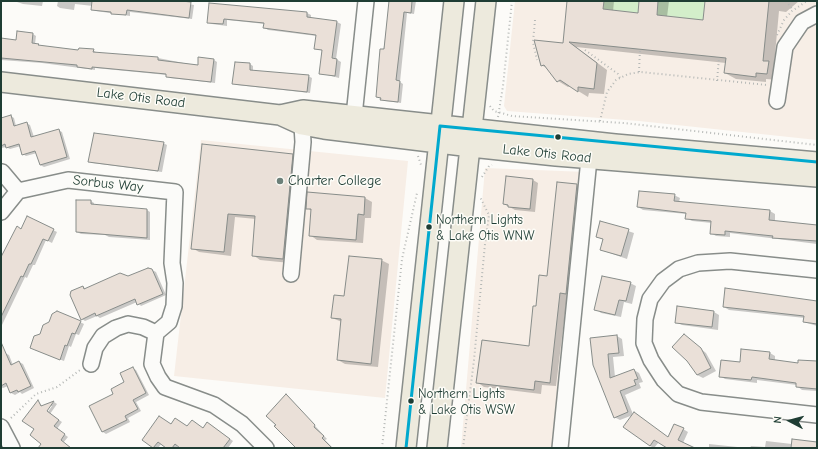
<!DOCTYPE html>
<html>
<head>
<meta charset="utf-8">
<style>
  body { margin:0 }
  #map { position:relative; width:818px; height:449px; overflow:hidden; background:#fcfbf8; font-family:"Comic Neue",sans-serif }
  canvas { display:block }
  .frame { position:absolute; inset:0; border:2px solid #1f3d34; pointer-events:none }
  .north { position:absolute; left:770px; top:401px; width:40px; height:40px; -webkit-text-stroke:3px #fdfcf7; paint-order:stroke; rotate:276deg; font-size:11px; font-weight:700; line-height:16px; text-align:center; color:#1f3d34 }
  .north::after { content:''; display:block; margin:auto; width:14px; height:18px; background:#1f3d34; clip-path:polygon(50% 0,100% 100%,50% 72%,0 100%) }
</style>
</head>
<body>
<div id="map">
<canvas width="818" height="449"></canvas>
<div class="frame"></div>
<div class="north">N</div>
</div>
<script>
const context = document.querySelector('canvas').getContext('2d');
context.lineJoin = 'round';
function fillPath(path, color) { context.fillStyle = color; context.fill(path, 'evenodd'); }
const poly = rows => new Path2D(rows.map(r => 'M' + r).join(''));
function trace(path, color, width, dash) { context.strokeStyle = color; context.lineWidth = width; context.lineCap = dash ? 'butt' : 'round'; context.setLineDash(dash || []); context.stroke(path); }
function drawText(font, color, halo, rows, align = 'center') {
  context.font = font + ' "Comic Neue",sans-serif'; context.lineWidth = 3; context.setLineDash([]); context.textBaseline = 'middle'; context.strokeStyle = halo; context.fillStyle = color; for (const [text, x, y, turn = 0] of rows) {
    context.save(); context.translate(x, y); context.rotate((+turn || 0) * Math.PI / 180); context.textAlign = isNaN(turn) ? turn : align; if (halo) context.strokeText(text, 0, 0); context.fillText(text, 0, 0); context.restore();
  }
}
fillPath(poly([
  [515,1,817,1,817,140,639,121,507,111,504,106],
  [201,140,408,161,385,398,174,376],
  [485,168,587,172,560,448,461,448]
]), '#f7eee6');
fillPath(poly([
  [604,1,639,1,638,13,603,9],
  [658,1,705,1,703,20,657,15]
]), '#d3eeca');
fillPath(poly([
  [14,1,43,1,42,6,23,4],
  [58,1,173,1,194,5,192,19,130,12,130,16,96,11,92,9,93,6,75,4,74,10,60,8,57,6],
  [390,1,416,1,414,14,407,13,400,82,403,84,401,103,385,101,377,97],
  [568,1,614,1,613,12,639,14,640,1,669,1,667,17,704,21,706,1,799,1,786,12,779,11,774,65,779,68,778,80,766,79,766,82,736,79,725,73,726,63,576,47,607,70,604,94,589,93,588,97,570,86,568,87,558,81,549,69,541,65,564,45],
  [210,4,307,13,311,15,311,19,337,22,341,24,336,59,341,62,339,78,320,73,323,51,315,48,317,36,268,30,264,27,265,24,227,20,227,26,212,24,208,22],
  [33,34,36,36,35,44,42,47,79,51,93,50,97,53,158,58,199,66,214,60,217,62,215,83,170,78,167,75,95,68,95,70,42,63,1,60,1,39,17,41],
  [250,64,253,66,253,71,308,76,312,78,310,93,237,85,233,83],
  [11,116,14,118,16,126,26,123,30,125,34,137,58,130,62,132,70,159,44,167,40,165,37,153,26,156,23,154,21,146,10,149,6,147,1,148,1,119],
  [163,143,167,145,162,172,92,163,89,161],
  [203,145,293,155,300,159,290,263,260,260,253,255,256,219,235,217,231,256,199,252,192,248],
  [533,180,538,183,535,212,515,210,504,204],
  [558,183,577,185,584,189,573,297,567,296,556,386,542,385,541,394,484,387,477,382,529,347,548,277],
  [674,195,680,198,679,202,770,211,775,214,775,221,817,225,817,244,730,233,730,237,716,236,711,233,712,223,692,221,686,218,687,214,643,210,638,207],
  [365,198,372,202,371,218,365,218,363,243,317,240,310,235,312,211,307,208],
  [91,201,94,203,94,206,147,210,150,212,150,240,109,237,105,235,81,234,77,232],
  [601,222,634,233,627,259,601,250,604,240,597,237],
  [22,230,53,230,57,232,52,243,46,240,35,265,33,265,27,278,25,277,2,325,1,255],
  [381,260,389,264,378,367,345,364,338,360,342,322,332,318,345,298],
  [152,270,156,272,166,295,141,306,137,302,100,318,97,316,85,321,82,319,83,287,87,289],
  [630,283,636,286,632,304,624,302,621,317,601,313,596,309],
  [817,302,817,326,804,322,805,318,729,310,724,307],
  [678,308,714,312,719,315,718,330,682,325,676,322],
  [80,322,84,324,79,335,76,334,71,347,69,346,64,361,35,350],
  [684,335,706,353,716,371,703,378,697,375],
  [617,336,622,339,624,356,613,357,615,377,634,370,639,373,643,382,639,383,641,388,625,395,633,414,668,438,683,429,688,432,683,443,689,448,669,448,659,442,654,448,650,446,633,415,620,420,614,417,594,365],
  [5,353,9,355,13,365,19,362,23,364,34,388,22,394,20,392,15,395,11,393,8,386,3,388,1,387,1,355],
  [770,353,775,356,775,361,799,364,817,362,817,391,802,390,797,386,797,385,757,380,757,383,725,379,720,376,741,363],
  [132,368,136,370,149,395,136,402,141,411,128,418,130,422,106,434,103,432,90,407,114,394,126,383],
  [287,395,327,439,325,440,333,448,294,448,296,447,267,416],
  [38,401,43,407,54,402,57,404,50,414,62,422,57,429,68,437,63,443,71,448,39,448,42,443,35,429],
  [50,406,52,406,45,416,43,414],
  [171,425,203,429,211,425,233,441,228,448,182,448,178,445,177,448,168,448,162,443,158,448,155,448,143,440],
  [766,441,792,444,817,443,817,448,750,448,751,446,765,447],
  [709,444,747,448,709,448]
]), '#0003');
const building = poly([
  [92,1,181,1,191,2,189,18,127,10,126,15,111,14,111,12,91,10,92,1],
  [389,1,412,1,411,13,404,12,396,80,400,81,398,102,380,100,381,98,376,97,380,49,384,49,389,1],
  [567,1,604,1,603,9,638,13,639,1,658,1,657,15,703,20,705,1,769,1,763,61,769,61,767,74,756,73,756,77,724,73,726,58,569,42,597,63,594,89,578,87,578,92,560,80,557,82,544,65,541,66,534,40,563,43,567,1],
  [209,3,307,12,307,17,337,21,332,58,337,59,335,76,319,74,322,50,314,49,316,35,263,28,264,23,224,19,223,24,207,23,209,3],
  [17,31,33,33,32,43,39,44,38,45,78,50,79,48,94,49,93,52,158,57,158,60,198,65,198,57,214,59,211,82,166,77,166,74,92,67,92,69,77,67,77,65,1,58,1,38,16,40,17,31],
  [235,62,250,63,250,70,309,75,307,92,232,84,235,62],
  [11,115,14,126,27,122,31,137,59,129,67,157,40,165,35,151,22,155,19,144,6,148,5,144,1,146,1,118,11,115],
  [94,133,164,142,158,171,88,162,94,133],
  [202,144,293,154,283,259,252,256,255,216,228,214,224,252,191,249,202,144],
  [506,176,533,179,530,209,508,207,508,205,503,204,506,176],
  [557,182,577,184,566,294,560,293,550,383,535,381,534,390,476,383,482,340,529,346,533,306,536,306,539,275,547,276,557,182],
  [639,191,675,194,674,201,770,210,769,220,817,225,817,241,772,238,773,236,725,231,725,235,710,234,711,221,685,219,686,213,637,207,639,191],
  [307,192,365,197,364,215,358,214,356,240,309,236,311,209,306,209,307,192],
  [76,200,91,200,91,204,147,209,147,238,76,232,76,200],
  [27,216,54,229,48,241,43,239,31,264,29,264,23,277,21,276,1,317,1,257,17,226,21,229,27,216],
  [600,221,629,229,621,256,600,250,603,239,596,237,600,221],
  [349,256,382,259,371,364,337,360,341,319,331,318,334,295,344,296,349,256],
  [148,268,152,269,163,294,137,305,135,299,96,316,95,313,81,320,70,295,71,291,83,286,84,289,120,273,128,276,148,268],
  [602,276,631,282,626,301,619,300,615,315,594,310,602,276],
  [725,288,817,301,817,324,803,322,804,316,723,307,725,288],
  [677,306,714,311,712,327,675,323,677,306],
  [57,311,81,321,75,334,72,333,67,346,65,345,60,360,30,348,34,336,40,334,43,325,49,322,52,314,57,311],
  [684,334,701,348,711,368,697,375,687,361,672,347,684,334],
  [617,335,619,353,608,354,610,378,634,369,638,379,634,380,636,385,620,391,628,412,614,418,593,365,590,338,617,335],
  [1,342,11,365,19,361,31,386,18,392,17,390,10,393,6,383,1,386,1,342],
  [741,349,770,352,769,359,798,363,798,360,817,361,817,389,796,387,796,383,752,377,751,380,719,377,721,360,740,362,741,349],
  [133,367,146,393,133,400,138,409,125,416,127,420,102,432,89,406,113,394,111,389,124,382,120,373,133,367],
  [286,394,315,425,314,427,324,436,322,438,332,448,296,448,274,426,276,425,266,416,286,394],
  [38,400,41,406,54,401,47,411,59,420,54,426,65,434,61,440,71,448,38,448,41,444,30,435,34,429,22,421,38,400],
  [634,412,668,437,674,424,684,428,678,440,695,448,667,448,654,440,650,446,623,427,634,412],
  [159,416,171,424,175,418,187,426,192,420,203,428,207,422,230,439,223,448,180,448,175,444,172,448,166,448,158,442,153,448,142,440,159,416],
  [792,439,817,442,817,448,791,448,792,439]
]);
fillPath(building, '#eae0d8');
trace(building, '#888d8a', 1);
const minor = poly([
  [777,101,785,47,802,22,817,14],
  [354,116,366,1],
  [18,191,68,180,175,192,172,263,175,283,174,306,169,322,156,333,152,364,158,377,165,387,214,405,242,424,266,448],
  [1,212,18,191,2,172],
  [817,270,730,261,698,263,679,269,663,281,650,299,645,319,644,343,651,360,664,380,678,394,701,402,817,415],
  [291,274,303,142,302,125],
  [91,364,95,348,103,336,116,328,128,324,143,327,156,333],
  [1,427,12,448],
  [560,448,589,159]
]);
const major = poly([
  [1,82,280,115,302,125,324,129,471,147,556,156,817,177],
  [280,115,303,110,615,144,817,162],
  [406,448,454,1],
  [437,448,486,1]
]);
trace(minor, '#888d8a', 18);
trace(major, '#888d8a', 22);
trace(poly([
  [786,1,793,10],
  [535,20,533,42,537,60],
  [777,35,784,20,792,11,807,1],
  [585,50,618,74,620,78],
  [639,72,640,49],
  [717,81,719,58],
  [490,106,494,111,512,116,624,123,817,145],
  [498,117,503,86,512,1],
  [600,121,607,92,616,80,628,74,641,72,767,85],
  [418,156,421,165],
  [482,177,489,166,492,165],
  [11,418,36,394,57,387,80,370],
  [382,448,402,259,417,193],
  [463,448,474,360,485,244,489,215,480,197]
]), '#b5b8b6', 2, [1, 3]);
trace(minor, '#fbfbf9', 15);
trace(major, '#edeadd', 19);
trace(poly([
  [406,448,440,126,817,162]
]), '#00a9ce', 3);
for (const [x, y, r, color] of [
  [558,137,3.5,"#1f3d34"],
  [280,181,4,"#6c8079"],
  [429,227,3.5,"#1f3d34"],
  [411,401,3.5,"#1f3d34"]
]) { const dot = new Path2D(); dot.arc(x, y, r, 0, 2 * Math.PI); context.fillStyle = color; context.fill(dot); trace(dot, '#fdfcf7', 1.5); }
drawText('13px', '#1f3d34', '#fdfcf7', [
  ["Northern Lights",436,220],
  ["& Lake Otis WNW",436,236],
  ["Northern Lights",418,394],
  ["& Lake Otis WSW",418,410]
], 'left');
drawText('14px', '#1f3d34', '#fdfcf7', [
  ["Lake Otis Road",141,98,7],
  ["Lake Otis Road",547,154,6],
  ["Sorbus Way",108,184,6]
]);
drawText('14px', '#1f3d34', '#fdfcf7', [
  ["Charter College",288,181]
], 'left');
</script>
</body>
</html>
